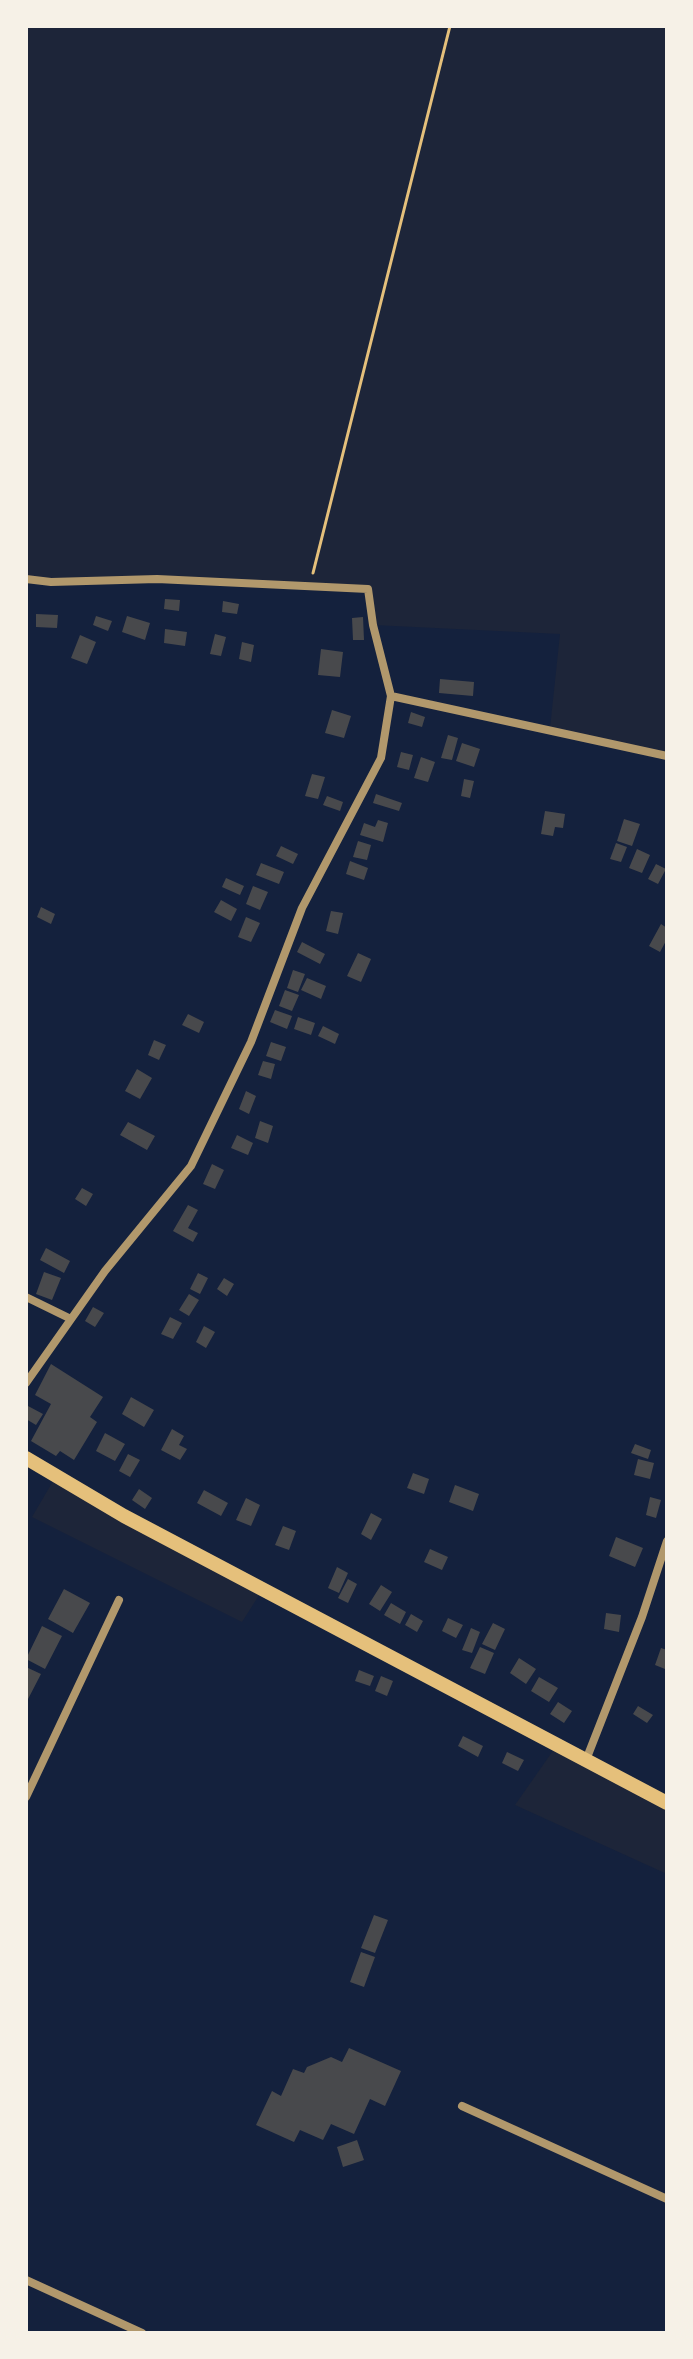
<!DOCTYPE html>
<html>
<head>
<meta charset="utf-8">
<style>
  body { margin:0 }
  #map { position:relative; width:693px; height:2359px; overflow:hidden; background:#14213d; font-family:Inter,sans-serif }
  canvas { display:block }
  .frame { position:absolute; inset:0; border:28px solid #f6f1e7; pointer-events:none }
</style>
</head>
<body>
<div id="map">
<canvas width="693" height="2359"></canvas>
<div class="frame"></div>
</div>
<script>
const context = document.querySelector('canvas').getContext('2d');
context.lineJoin = 'round';
function fillPath(path, color) { context.fillStyle = color; context.fill(path, 'evenodd'); }
const poly = rows => new Path2D(rows.map(r => 'M' + r).join(''));
function trace(path, color, width, dash) { context.strokeStyle = color; context.lineWidth = width; context.lineCap = dash ? 'butt' : 'round'; context.setLineDash(dash || []); context.stroke(path); }
fillPath(poly([
  [26,26,667,26,667,756,550,728,560,634,373,625,368,589,26,579],
  [56,1476,263,1589,242,1622,32,1517],
  [557,1745,667,1803,667,1874,515,1805]
]), '#1d2539');
fillPath(poly([
  [165,599,180,600,179,611,164,609],
  [223,601,239,604,237,614,222,612],
  [36,614,58,615,57,628,36,627],
  [96,616,112,621,108,631,93,625],
  [127,616,150,623,145,640,122,632],
  [363,617,364,640,353,640,352,618],
  [165,629,187,632,185,646,164,643],
  [215,634,226,637,221,656,210,654],
  [80,635,96,642,87,664,71,658],
  [242,642,254,645,251,662,239,659],
  [321,649,343,652,340,677,318,675],
  [440,679,474,682,473,696,439,693],
  [332,710,351,716,344,738,325,733],
  [411,712,425,717,422,727,408,723],
  [448,735,458,738,452,760,441,758],
  [462,743,480,749,474,767,456,761],
  [401,752,413,755,409,770,397,767],
  [421,757,435,762,428,782,414,778],
  [312,774,325,777,318,799,305,796],
  [464,779,474,781,470,798,461,796],
  [376,794,402,803,399,811,373,803],
  [327,796,343,802,340,811,323,805],
  [545,811,565,814,563,828,555,827,553,836,541,834],
  [624,819,640,824,632,846,617,841],
  [378,820,388,823,383,842,360,835,364,823,375,827],
  [358,841,371,845,367,860,353,857],
  [616,843,627,847,621,862,610,859],
  [281,846,298,854,293,864,276,856],
  [637,849,650,855,642,873,629,868],
  [350,861,368,868,364,880,346,874],
  [261,863,284,872,279,884,256,875],
  [656,864,666,869,658,884,648,879],
  [226,878,244,886,240,895,222,887],
  [253,886,268,892,260,910,246,904],
  [221,900,237,909,231,921,214,912],
  [41,907,55,914,51,924,37,917],
  [331,911,343,913,338,934,326,931],
  [246,917,260,923,251,942,238,937],
  [661,924,667,928,667,939,660,952,649,946],
  [302,942,325,954,320,964,297,952],
  [358,953,371,959,361,982,347,976],
  [293,970,305,974,298,992,287,988],
  [307,978,326,986,321,999,301,990],
  [285,990,299,995,292,1011,279,1006],
  [275,1010,292,1016,287,1029,270,1022],
  [188,1014,204,1022,199,1033,182,1025],
  [298,1017,315,1023,311,1035,294,1029],
  [323,1026,339,1034,335,1044,318,1036],
  [154,1040,166,1045,159,1060,148,1055],
  [271,1042,286,1047,281,1061,266,1056],
  [263,1061,275,1064,271,1079,258,1075],
  [137,1069,152,1078,140,1099,125,1091],
  [246,1091,256,1096,249,1114,239,1109],
  [260,1121,273,1126,268,1143,255,1138],
  [128,1122,155,1136,147,1150,120,1135],
  [237,1135,253,1143,248,1155,231,1148],
  [212,1164,224,1170,215,1189,203,1184],
  [82,1188,93,1194,86,1206,75,1199],
  [188,1205,198,1210,188,1228,198,1233,193,1242,173,1231],
  [46,1248,70,1261,64,1273,40,1260],
  [44,1272,61,1278,52,1300,36,1294],
  [198,1273,208,1278,200,1294,190,1289],
  [224,1278,234,1284,227,1296,217,1289],
  [189,1294,199,1300,189,1316,179,1310],
  [93,1307,104,1313,95,1327,85,1321],
  [170,1317,182,1323,173,1339,161,1334],
  [204,1326,215,1332,206,1348,196,1342],
  [51,1364,103,1397,90,1417,97,1422,74,1460,60,1451,56,1456,31,1441,51,1404,35,1395],
  [131,1397,154,1410,144,1427,122,1414],
  [28,1406,43,1414,36,1425,26,1419],
  [172,1429,184,1436,179,1445,187,1449,180,1460,161,1450],
  [105,1433,125,1444,115,1461,96,1451],
  [635,1444,651,1450,648,1459,631,1453],
  [128,1454,140,1460,130,1477,119,1471],
  [638,1459,654,1463,650,1479,634,1475],
  [413,1473,429,1479,424,1494,407,1488],
  [455,1485,479,1494,473,1511,449,1502],
  [139,1489,152,1498,145,1509,132,1500],
  [204,1490,228,1503,221,1516,197,1503],
  [650,1497,661,1500,656,1518,646,1515],
  [246,1498,260,1505,251,1526,236,1520],
  [371,1513,382,1519,371,1540,361,1534],
  [283,1526,296,1531,289,1550,275,1545],
  [616,1537,643,1548,635,1567,609,1556],
  [430,1549,448,1557,442,1570,424,1562],
  [337,1567,348,1573,339,1593,328,1588],
  [348,1579,357,1584,348,1603,338,1598],
  [381,1585,392,1592,380,1611,369,1604],
  [64,1589,90,1603,73,1633,48,1619],
  [391,1603,406,1612,400,1624,384,1615],
  [606,1613,621,1615,619,1632,604,1629],
  [411,1614,423,1621,417,1632,405,1625],
  [448,1618,463,1625,456,1638,442,1631],
  [493,1623,505,1629,495,1650,482,1644],
  [42,1626,62,1636,45,1669,26,1659],
  [471,1628,480,1632,472,1653,462,1650],
  [480,1647,494,1653,485,1674,470,1668],
  [661,1648,667,1650,665,1669,655,1665],
  [519,1658,536,1669,526,1684,510,1673],
  [26,1667,41,1674,26,1703],
  [359,1670,374,1676,370,1686,355,1681],
  [381,1676,393,1681,387,1696,375,1691],
  [539,1677,558,1688,549,1702,531,1691],
  [558,1702,572,1711,564,1723,550,1714],
  [638,1706,653,1715,647,1723,633,1714],
  [463,1736,483,1746,478,1757,458,1746],
  [507,1752,524,1760,518,1771,502,1763],
  [374,1915,388,1920,375,1953,361,1948],
  [361,1952,375,1957,364,1987,350,1982],
  [349,2048,401,2071,385,2106,370,2099,354,2134,331,2124,323,2140,300,2130,294,2142,256,2125,272,2091,281,2096,293,2069,304,2073,307,2067,331,2057,342,2062],
  [357,2140,364,2160,343,2167,337,2147]
]), '#48494c');
trace(poly([
  [313,573,450,26]
]), '#e5c07b', 3);
trace(poly([
  [26,579,51,582,157,579,368,589,373,625,391,696,381,758,302,908,251,1042,191,1166,105,1271,26,1383],
  [391,696,667,756],
  [26,1297,71,1319],
  [586,1760,642,1617,667,1541],
  [26,1797,119,1600],
  [462,2106,667,2199],
  [26,2280,142,2333]
]), '#b1986c', 8);
trace(poly([
  [26,1458,124,1516,667,1803]
]), '#e5c07b', 14);
</script>
</body>
</html>
